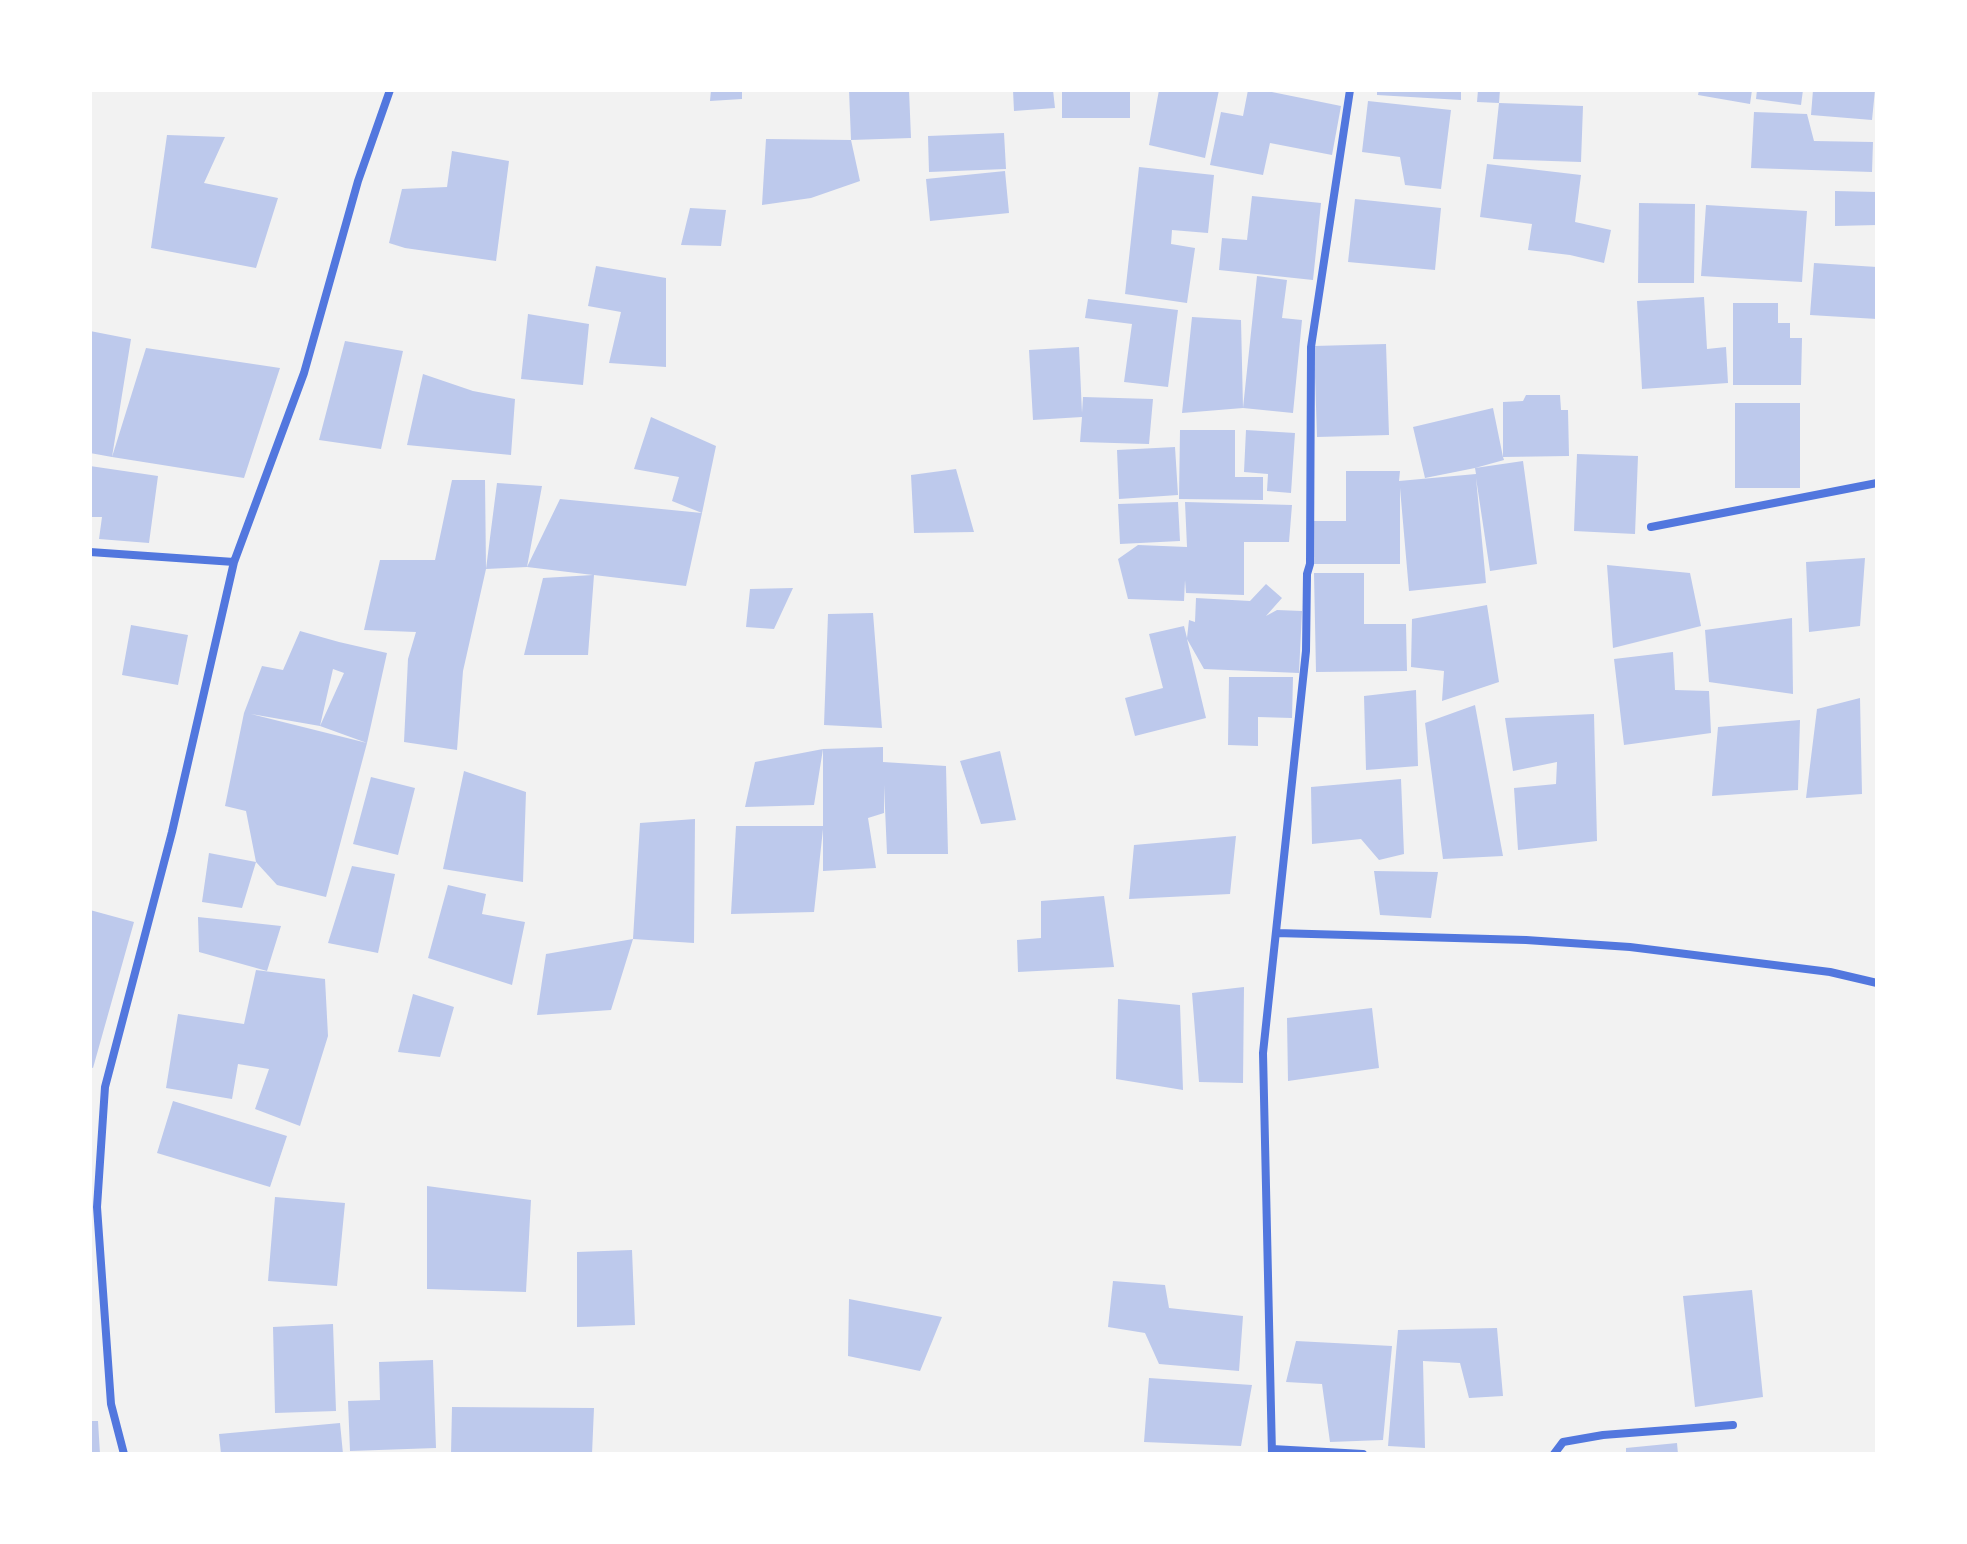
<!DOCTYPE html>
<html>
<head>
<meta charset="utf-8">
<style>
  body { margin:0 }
  #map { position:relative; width:1967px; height:1544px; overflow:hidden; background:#f2f2f2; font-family:"Source Serif 4",serif }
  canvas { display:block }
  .frame { position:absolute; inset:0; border:92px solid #fff; pointer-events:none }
</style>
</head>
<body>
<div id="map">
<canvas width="1967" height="1544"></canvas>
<div class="frame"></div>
</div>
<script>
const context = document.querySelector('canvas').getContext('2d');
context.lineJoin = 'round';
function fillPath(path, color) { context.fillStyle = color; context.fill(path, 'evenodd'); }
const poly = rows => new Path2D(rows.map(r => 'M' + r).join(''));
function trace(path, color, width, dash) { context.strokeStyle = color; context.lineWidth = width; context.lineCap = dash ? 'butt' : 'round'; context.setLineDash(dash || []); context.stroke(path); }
fillPath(poly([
  [711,90,742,90,742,99,710,101],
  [849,90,909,90,911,138,851,140],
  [1013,90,1053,90,1055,108,1014,111],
  [1062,90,1130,90,1130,118,1062,118],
  [1159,90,1219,90,1205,158,1149,145],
  [1248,90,1262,90,1341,106,1332,155,1270,143,1263,175,1210,165,1221,112,1243,116],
  [1377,90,1461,90,1461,100,1377,95],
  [1478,90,1500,90,1499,103,1583,106,1581,162,1493,159,1499,103,1477,102],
  [1699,90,1752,90,1750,104,1698,95],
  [1757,90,1803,90,1801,105,1756,99],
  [1813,90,1875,90,1872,120,1811,115],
  [1368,101,1451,110,1441,189,1405,185,1400,157,1362,152],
  [1754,112,1807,114,1814,141,1873,142,1872,172,1751,168],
  [1004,133,1006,169,929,172,928,136],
  [167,135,225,137,204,183,278,198,256,268,151,248],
  [766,139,851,140,860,181,811,198,762,205],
  [452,151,509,161,496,261,405,248,389,243,402,189,447,187],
  [1487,164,1581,175,1575,222,1611,230,1604,263,1570,255,1528,250,1532,224,1480,217],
  [1139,167,1214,175,1208,233,1172,230,1171,244,1195,248,1187,303,1125,294],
  [1005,171,1009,213,930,221,926,179],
  [1835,191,1877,192,1877,225,1835,226],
  [1252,196,1321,203,1313,280,1219,270,1222,238,1247,240],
  [1355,199,1441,208,1435,270,1348,262],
  [1639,203,1695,204,1694,283,1638,283],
  [1706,205,1807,211,1802,282,1701,276],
  [690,208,726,210,721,246,681,245],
  [1814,263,1877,267,1877,319,1810,315],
  [596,266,666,278,666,367,609,363,621,312,588,306],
  [1257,276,1287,280,1282,318,1302,320,1293,413,1243,408,1182,413,1192,317,1241,320,1243,408],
  [1704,297,1707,349,1726,347,1728,383,1642,389,1637,301],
  [1088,299,1178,310,1168,387,1124,382,1132,324,1085,318],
  [1733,303,1778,303,1778,323,1790,323,1790,338,1802,338,1801,385,1733,385],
  [528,314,589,324,583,385,521,379],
  [90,331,131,339,112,457,90,453],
  [345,341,403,351,381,449,319,440],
  [1386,344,1389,435,1317,437,1314,346],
  [1079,347,1082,413,1083,397,1153,399,1149,444,1080,442,1082,417,1033,420,1029,350],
  [146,348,280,368,244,478,112,457],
  [423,374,473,391,515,399,511,455,407,445],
  [1526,395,1560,395,1561,410,1568,410,1569,456,1503,457,1504,460,1475,468,1425,478,1413,427,1493,408,1503,457,1503,402,1523,401],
  [1735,403,1800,403,1800,488,1735,488],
  [651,417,716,446,702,513,672,501,679,477,634,469],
  [1180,430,1235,430,1235,477,1263,477,1263,500,1179,499],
  [1246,430,1295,433,1291,493,1267,491,1268,474,1244,472],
  [1175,447,1178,495,1119,499,1117,450],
  [1577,454,1638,456,1635,534,1574,531],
  [1523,461,1537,564,1490,571,1476,478,1486,583,1409,591,1400,488,1400,564,1312,564,1312,521,1346,521,1346,471,1400,471,1399,481,1476,474,1475,468],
  [90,466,158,476,149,543,99,539,102,517,90,517],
  [956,469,974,532,914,533,911,475],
  [452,480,485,480,486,569,497,483,542,486,527,567,486,569,463,671,457,750,404,742,408,659,416,632,364,630,380,560,435,560],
  [560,499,702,513,686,586,594,575,588,655,524,655,543,578,593,575,527,567],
  [1178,502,1180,541,1120,544,1118,504],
  [1185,502,1292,505,1289,542,1244,542,1244,595,1186,593,1185,580,1184,601,1128,599,1118,559,1138,545,1187,547],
  [1865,558,1860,626,1809,632,1806,562],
  [1607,565,1690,573,1701,626,1613,648],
  [1314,573,1364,573,1364,624,1406,624,1407,671,1316,672],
  [1266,584,1282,598,1266,616,1277,610,1302,611,1299,673,1204,669,1187,639,1206,718,1135,736,1125,698,1163,688,1149,634,1184,626,1187,638,1189,620,1195,622,1196,598,1250,601],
  [793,588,774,629,746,627,750,589],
  [1487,605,1499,682,1442,701,1444,671,1411,667,1412,619],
  [873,613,882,728,824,725,828,614],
  [1792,618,1793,694,1709,682,1705,630],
  [131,625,188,635,178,685,122,675],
  [300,631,339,642,387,653,367,743,326,897,277,885,256,862,242,908,202,902,209,853,256,862,246,811,225,806,244,713,262,666,283,670],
  [333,669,344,673,320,726],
  [251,714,320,726,367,743],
  [1673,652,1675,690,1709,691,1711,733,1624,745,1614,659],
  [1229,677,1293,677,1292,718,1258,717,1258,746,1228,745],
  [1416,690,1418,766,1366,770,1364,696],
  [1860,698,1862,794,1806,798,1817,709],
  [1475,705,1503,856,1443,859,1425,723],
  [1594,714,1597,841,1518,850,1514,788,1556,784,1557,762,1513,771,1505,718],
  [1800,720,1798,790,1712,796,1718,727],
  [883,747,883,762,946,766,948,854,887,854,884,785,884,813,868,818,876,868,823,871,823,829,814,912,731,914,736,826,823,826,823,749],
  [823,749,814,805,745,807,755,762],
  [1000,751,1016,820,981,824,960,761],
  [464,771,526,792,523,882,443,869],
  [371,777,415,788,398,855,353,844],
  [1401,779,1404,854,1379,860,1361,839,1312,844,1311,787],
  [695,819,694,943,633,939,640,823],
  [1236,836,1230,894,1129,899,1134,845],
  [352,866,395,874,378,953,328,943],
  [1374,871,1438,872,1431,918,1380,915],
  [448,885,486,894,482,914,525,922,512,985,428,958],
  [1104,896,1114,967,1018,972,1017,940,1041,938,1041,901],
  [90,910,134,922,93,1068,90,1067],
  [198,917,281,926,267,971,199,952],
  [633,939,611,1010,537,1015,546,954],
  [256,970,325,979,328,1036,300,1126,255,1109,269,1069,238,1064,232,1099,166,1088,178,1014,244,1024],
  [1244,987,1243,1083,1199,1082,1192,993],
  [413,994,454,1007,440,1057,398,1052],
  [1118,999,1180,1005,1183,1090,1116,1079],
  [1372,1008,1379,1068,1288,1081,1287,1018],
  [173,1101,287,1136,270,1187,157,1153],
  [427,1186,531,1200,526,1292,427,1289],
  [275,1197,345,1203,337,1286,268,1281],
  [632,1250,635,1325,577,1327,577,1252],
  [1113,1281,1165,1285,1169,1308,1243,1316,1239,1371,1159,1364,1145,1333,1108,1327],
  [1752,1290,1763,1397,1695,1407,1683,1296],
  [849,1299,942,1317,920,1371,848,1356],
  [333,1324,336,1411,275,1413,273,1327],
  [1497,1328,1503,1396,1469,1398,1460,1363,1423,1361,1425,1448,1388,1446,1398,1330],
  [1296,1341,1392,1346,1383,1440,1330,1442,1322,1384,1286,1382],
  [433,1360,436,1448,350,1451,348,1401,380,1400,379,1362],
  [1149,1378,1252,1385,1241,1446,1144,1442],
  [452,1407,594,1408,592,1454,451,1454],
  [90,1421,98,1421,100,1454,90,1454],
  [340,1423,343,1454,221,1454,219,1434],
  [1677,1443,1678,1454,1626,1454,1626,1448]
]), '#bdc9ec');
trace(poly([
  [1651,527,1877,483],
  [90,552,234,562],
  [1276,933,1526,940,1630,947,1830,972,1877,983],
  [1272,1449,1363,1454],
  [124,1454,111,1404,97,1207,105,1087,172,832,234,562,304,373,358,181,390,90],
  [1272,1454,1263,1053,1306,651,1307,574,1310,564,1311,347,1350,90],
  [1554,1454,1563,1442,1603,1435,1733,1425]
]), '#5277de', 8);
</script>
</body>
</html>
